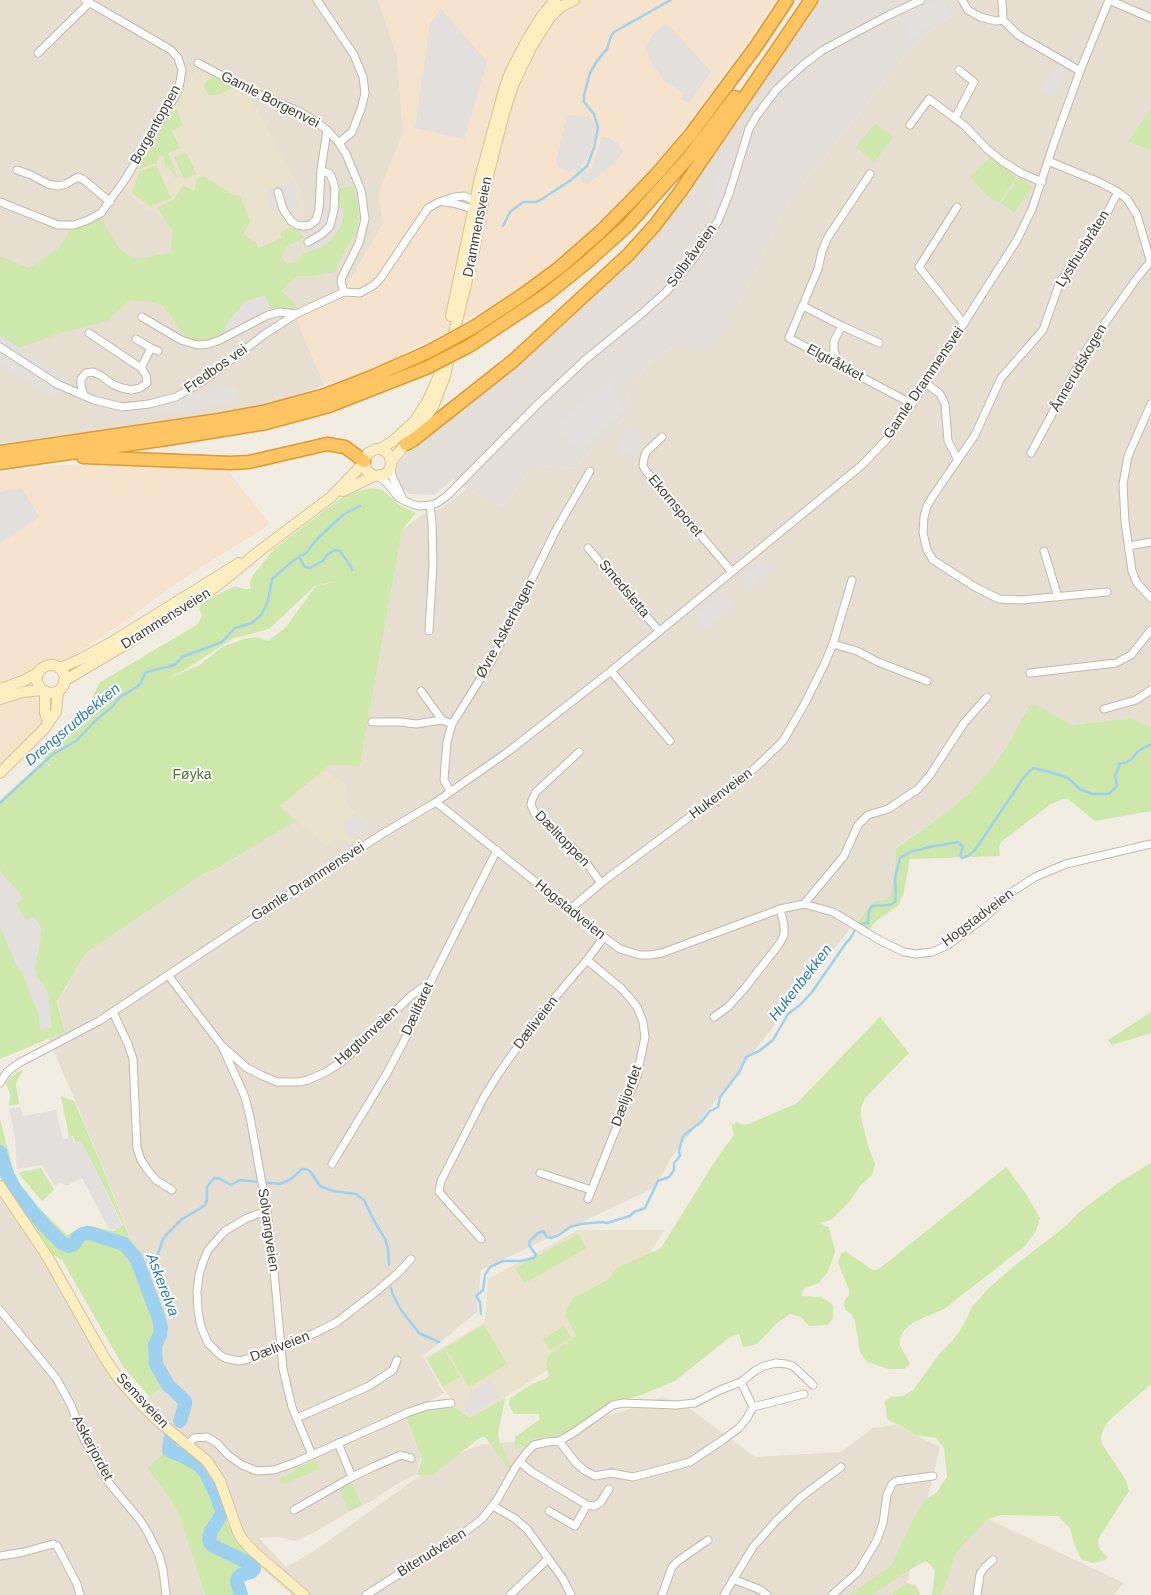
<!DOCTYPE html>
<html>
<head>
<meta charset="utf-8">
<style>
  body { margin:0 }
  canvas { display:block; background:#f2ede3 }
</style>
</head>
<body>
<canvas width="1151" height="1595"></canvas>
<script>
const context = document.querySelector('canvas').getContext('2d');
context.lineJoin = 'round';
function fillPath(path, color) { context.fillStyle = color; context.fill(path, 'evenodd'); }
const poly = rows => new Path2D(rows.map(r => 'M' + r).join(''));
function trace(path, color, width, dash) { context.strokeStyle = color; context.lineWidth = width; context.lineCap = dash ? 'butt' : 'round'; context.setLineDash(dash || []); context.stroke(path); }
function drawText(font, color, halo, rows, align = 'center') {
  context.font = font + ' Helvetica,sans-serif'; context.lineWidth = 4; context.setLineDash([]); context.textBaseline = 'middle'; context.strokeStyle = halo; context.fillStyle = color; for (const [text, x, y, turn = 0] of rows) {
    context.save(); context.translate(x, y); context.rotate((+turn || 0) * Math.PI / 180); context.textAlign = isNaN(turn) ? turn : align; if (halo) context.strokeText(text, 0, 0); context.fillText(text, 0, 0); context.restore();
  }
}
fillPath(poly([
  [0,0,378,0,397,56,403,132,379,194,383,223,343,293,295,315,324,385,271,405,0,444],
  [949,0,1151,0,1151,108,1129,142,1151,150,1151,727,1129,718,1072,725,1034,705,1006,748,988,773,967,795,944,814,896,847,895,866,891,895,887,899,874,901,852,926,670,1159,656,1187,481,1270,477,1312,423,1356,444,1393,404,1416,421,1457,417,1474,394,1486,370,1502,349,1512,313,1533,295,1541,278,1537,259,1538,286,1567,314,1551,442,1460,483,1444,514,1442,624,1411,662,1397,685,1405,755,1457,841,1452,873,1428,896,1425,940,1447,907,1583,888,1595,292,1595,248,1556,228,1524,217,1490,203,1466,174,1444,165,1491,178,1512,205,1595,0,1595,0,1193,139,1403,166,1385,153,1358,168,1333,99,1158,49,1039,65,1032,58,1002,86,953,203,874,220,868,294,821,280,806,330,765,360,766,402,530,423,514,442,508,466,489,503,506,535,465,574,469,628,414,629,387,650,362,674,346,729,325,791,199,900,63,922,38,954,14],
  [988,1519,1124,1583,1113,1595,940,1595,947,1582,956,1552]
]), '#e6dfd1');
fillPath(poly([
  [378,0,776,0,748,42,661,160,598,223,530,283,438,336,366,373,324,385,295,315,344,293,383,223,378,194,403,132,397,56],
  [63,465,228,471,270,524,172,586,131,617,63,663,0,687,0,472],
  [30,695,41,702,47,714,36,736,0,777,0,703]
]), '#f5e3cd');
fillPath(poly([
  [818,0,949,0,954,14,922,38,900,63,791,199,729,325,705,353,674,346,650,362,629,387,628,414,574,469,535,465,503,506,466,489,453,479,434,495,409,494,400,487,396,481,396,475,398,464,409,452,451,419,514,366,633,257]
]), '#e4ded9');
fillPath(poly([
  [196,70,251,98,303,195,304,214,295,231,257,253,169,222,124,193,135,168],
  [324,770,348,786,345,802,348,806,362,816,370,827,351,840,334,840,327,847,280,806],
  [578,1230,665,1230,622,1296,548,1370,466,1422,453,1407,451,1398,443,1388,425,1358,485,1322,488,1279]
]), '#ebe2cd');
fillPath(poly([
  [212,77,214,77,234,87,218,95,210,95,206,92,204,86,206,81],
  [1151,108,1151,150,1128,142],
  [176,109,183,125,172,131,180,148,168,153,178,178,174,176,169,167,165,168,164,156,159,155,157,163,136,170,171,112],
  [875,123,893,137,874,162,856,147],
  [186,152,196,174,184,179,174,157],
  [990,157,1016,177,999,203,989,197,970,177],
  [156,165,171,198,153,205,152,208,132,193,139,172],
  [204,176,229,193,240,196,250,221,244,234,252,241,256,242,258,248,282,238,280,233,290,227,298,230,302,234,304,238,287,246,282,254,284,261,287,264,296,262,302,255,330,241,341,226,343,218,344,208,336,208,338,189,352,186,358,205,359,219,355,235,342,256,335,272,311,276,297,276,281,291,295,304,296,314,270,310,264,295,224,327,226,333,221,336,197,342,185,336,163,306,152,302,130,300,107,321,58,334,19,348,0,335,0,256,29,268,60,247,69,231,101,219,119,248,134,259,171,253,172,230,157,208,174,199,183,185,194,191,197,179],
  [1019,177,1032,187,1014,213,1001,203],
  [372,488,383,490,399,505,416,513,402,530,360,766,330,765,280,806,295,821,219,868,203,874,86,953,57,1002,65,1032,0,1059,0,800,44,760,49,766,53,763,50,765,41,756,84,716,99,683,198,624,202,615,199,609,200,603,235,586,243,589,250,589,250,581,254,574,274,549,341,498,356,490,359,491],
  [341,580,315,587,286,627,268,641,257,637,244,639,222,647,201,664,165,680,186,669,232,639,269,629,315,586],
  [1034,704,1072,725,1130,718,1151,727,1151,811,1095,821,1068,799,1063,799,1051,804,1001,842,999,847,1000,856,910,859,903,896,898,906,876,921,867,932,855,924,874,901,887,899,891,895,895,866,896,848,944,814,967,795,988,773,1006,748,1030,705],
  [1151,1012,1151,1033,1112,1045,1108,1040],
  [880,1017,909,1053,865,1098,861,1108,861,1117,868,1146,875,1164,872,1175,860,1186,850,1201,834,1217,828,1221,821,1222,822,1225,829,1227,835,1251,829,1270,819,1283,803,1289,801,1296,821,1297,833,1305,833,1319,827,1325,809,1326,801,1317,790,1314,776,1324,757,1344,743,1347,739,1334,730,1337,675,1381,641,1395,612,1404,572,1428,554,1437,535,1438,527,1445,514,1449,515,1437,539,1420,539,1414,514,1414,509,1405,510,1398,532,1384,545,1379,549,1376,546,1364,548,1356,576,1336,566,1316,566,1309,574,1298,607,1280,617,1268,661,1248,717,1158,734,1135,732,1128,732,1125,737,1122,742,1125,749,1124,797,1103],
  [22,1069,23,1071,19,1077,16,1085,19,1104,9,1106,10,1095,6,1083,10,1077],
  [61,1096,74,1101,99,1159,167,1333,153,1358,166,1385,149,1396,124,1368,62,1260,52,1254,4,1186,0,1176,0,1119,15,1176,37,1206,67,1235,87,1225,113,1231,123,1225,81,1141,75,1142,73,1136,69,1137],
  [1151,1163,1151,1384,1114,1416,1107,1423,1103,1430,1101,1438,1102,1444,1126,1480,1129,1491,1098,1539,1099,1548,1107,1557,1106,1560,1093,1563,1081,1559,1075,1546,1070,1528,1058,1516,1001,1515,988,1519,956,1552,947,1582,940,1595,932,1595,935,1571,930,1564,925,1561,896,1578,872,1595,849,1595,891,1566,915,1516,925,1500,936,1493,947,1477,944,1448,936,1438,916,1435,887,1419,885,1401,891,1397,903,1396,913,1390,940,1353,953,1340,963,1326,972,1307,988,1289,1013,1267,1067,1225,1079,1212,1118,1183],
  [1006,1167,1024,1191,1040,1218,1036,1231,1025,1246,944,1309,914,1322,905,1329,900,1338,900,1345,910,1364,904,1369,889,1369,867,1362,860,1352,855,1321,851,1314,846,1310,844,1306,845,1300,849,1295,849,1290,838,1262,841,1254,845,1251,871,1269,874,1270,879,1269],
  [41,1168,54,1190,42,1201,19,1174,21,1172],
  [578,1234,586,1248,525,1283,515,1268],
  [484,1325,507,1364,469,1387,445,1348],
  [564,1326,571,1338,550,1350,543,1339],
  [444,1349,460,1377,443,1387,427,1359],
  [505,1398,498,1434,499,1441,512,1469,511,1471,485,1437,481,1437,432,1475,417,1475,422,1459,405,1416,421,1410,441,1406,452,1406,470,1418],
  [174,1444,203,1466,217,1490,228,1524,256,1563,254,1569,251,1572,241,1575,238,1578,237,1582,241,1595,205,1595,178,1512,165,1491,147,1468],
  [316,1460,320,1469,281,1485,279,1479,289,1474,299,1467],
  [351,1481,362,1505,349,1511,340,1491,342,1490,342,1487],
  [907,1583,917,1586,920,1595,888,1595]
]), '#cee7ab');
fillPath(poly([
  [935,0,943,0,950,11,948,18,923,29,910,43,903,16],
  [441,9,487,62,464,139,415,128,430,24],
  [665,24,672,29,711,72,689,103,681,99,684,94,665,81,650,61,646,46,654,33],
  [1056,63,1067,70,1054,98,1038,92,1046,75,1050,76],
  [567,115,583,116,593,119,595,133,592,145,587,159,580,166,583,170,588,173,593,166,602,137,609,138,618,144,623,152,615,163,586,185,580,180,582,175,575,169,569,171,561,169,556,162],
  [738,150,728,184,720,203,714,211,707,211,717,175,732,151],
  [294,181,298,206,288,209,279,209,273,212,265,193,267,192,266,190],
  [323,196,336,197,336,207,344,208,341,226,330,241,319,248,310,251,302,234,316,229,321,221,324,215],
  [265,295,270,310,255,316,226,333,224,327,244,302],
  [0,335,72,383,52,398,0,363],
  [613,375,616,379,615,388,613,391,623,408,580,451,556,428,585,398,588,400],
  [236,387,238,403,182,411,123,416,103,412,101,403,122,407],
  [626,422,642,435,637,456,618,452],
  [22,488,39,517,0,543,0,492],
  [765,557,774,568,749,589,740,578],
  [724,590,736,606,705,631,693,615],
  [356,813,360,818,363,817,369,827,351,839,345,829,347,828,343,822],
  [0,870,23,898,16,905,23,914,22,915,26,920,34,916,42,929,35,970,37,970,36,976,48,991,52,1028,40,1030,39,1016,27,987,23,973,17,967,0,927],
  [20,1107,23,1116,56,1110,63,1140,72,1136,74,1143,81,1141,122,1225,112,1230,109,1229,82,1178,68,1185,63,1184,60,1182,55,1186,42,1165,17,1169,15,1136,9,1109],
  [491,1380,500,1397,469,1415,465,1410,465,1400,471,1398,468,1393]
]), '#e2dfdc');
trace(poly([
  [503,226,510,212,523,202,536,202,542,199,571,180,587,166,594,148,598,127,594,114,584,102,584,95,590,73,597,61,607,49,611,36,614,32,671,0],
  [299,557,305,567,310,568,323,561,327,555,335,550,340,551,351,567,352,570],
  [0,803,53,754,76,741,94,722,113,706,120,697,137,687,141,683,145,673,153,670,168,667,176,664,182,657,222,642,235,628,252,623,262,614,268,601,272,579,294,560,306,553,316,540,344,514,360,506],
  [145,1282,154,1266,163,1239,167,1234,182,1219,201,1208,205,1205,207,1200,207,1187,212,1180,215,1178,220,1179,231,1185,240,1180,280,1184,291,1179,302,1169,306,1169,310,1171,320,1186,333,1191,356,1194,364,1200,372,1217,385,1239,388,1248,389,1265],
  [391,1288,393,1295,401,1310,419,1333,439,1342],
  [481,1314,480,1302,476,1296,483,1290,485,1275,490,1267,503,1261,521,1261,534,1258,536,1255,529,1245,530,1241,538,1233,543,1231,547,1237,551,1238,559,1235,570,1227,581,1224,602,1222,607,1223,630,1216,634,1212,645,1208,658,1181,669,1177,674,1170,674,1163,680,1156,679,1151,683,1136,701,1122,710,1111,718,1107,720,1097,740,1071,746,1057,759,1051,773,1040,788,1014,800,1005,812,992,846,943,850,939,855,930,861,924,868,923,869,911,872,906,890,905,895,902,896,897,895,878,900,858,910,852,929,847,958,842,963,847,960,855,962,858,968,856,975,850,1024,777,1033,768,1050,772,1068,778,1080,789,1092,794,1109,794,1117,786,1115,776,1120,765,1119,764,1120,763,1125,763,1132,759,1138,751,1151,744]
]), '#9ed1f0', 2.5);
trace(poly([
  [0,1152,6,1172,15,1190,43,1224,62,1243],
  [68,1246,74,1244,78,1237,83,1234,89,1233,124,1244,136,1258,158,1316,161,1328,160,1335,155,1345,156,1364,168,1385,185,1401,185,1405,180,1421],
  [170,1440,169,1450,172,1452,181,1455,199,1465,206,1473,215,1492,222,1510,222,1514,211,1531,209,1538,210,1542,213,1546,251,1564,253,1566,254,1569,251,1572,241,1575,238,1578,237,1582,241,1595]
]), '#9ed1f0', 14);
const street = poly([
  [317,0,354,55,363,77,365,93,361,109,352,132,339,143],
  [962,0,968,10,980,17,996,21,1003,20,1018,35,1080,71],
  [1002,0,1003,20],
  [1109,0,1151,18],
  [38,53,89,3],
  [198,63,249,90,300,112,315,121,327,130,339,143,346,154,361,190,365,219,359,243,342,277,341,282,344,292,360,293,374,285,380,279,428,208,439,202,454,197,464,196,477,202],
  [955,118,974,82,959,70],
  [910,125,929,99,965,126,987,149,1002,161,1021,173,1042,182],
  [1048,161,1099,182,1118,192,1127,199,1137,215,1151,263],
  [17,170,31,175,48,184,58,186,66,184,78,177,84,180,110,202],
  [870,174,828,237,822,251,818,269,789,338,912,404],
  [278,192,283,209,291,221,297,225,303,226,310,225,316,220,319,209,321,170,327,130],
  [0,202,58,225,74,225,88,220,101,213,126,178,177,93,180,82,182,70,178,58,171,50,85,0],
  [444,202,453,203,473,209,477,207],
  [957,207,919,267,964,324],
  [308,242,322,234,330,226,334,210,335,189,333,181,330,174,321,170],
  [803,306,842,326,879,343],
  [142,317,181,340,197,345,209,344,220,340,268,315,280,312,296,314],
  [136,339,151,348,141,368],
  [0,347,57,384,94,400,122,407,149,404,176,397,203,381,265,334,296,314,344,292],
  [151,348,158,351],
  [834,363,836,355,834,351,834,341,842,326],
  [926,383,940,394,945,404,948,441,958,460],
  [84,396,81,385,81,379,86,373,93,372,100,375,112,384,122,388,131,390,140,388,147,383,146,375,141,368,89,333],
  [1151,404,1128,456,1123,484,1125,522,1132,571,1137,583,1151,598],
  [662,437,646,452,644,458,643,466,646,471,732,572],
  [1031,453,1088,347,1137,278,1150,262],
  [391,466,392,476,402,497],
  [377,476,385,481,399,498,412,504,419,506,430,505,437,503,447,496,537,405,585,360,640,315,666,292,682,273,696,255,718,221,729,194,749,129,757,115,777,89,803,65,823,50,887,16,921,0],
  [1129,546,1151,542],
  [588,548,659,631],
  [1044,551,1058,597],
  [1107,592,1022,600,999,599,975,587,933,560,927,550,923,533,924,517,927,506,933,496,975,435,1001,378,1043,330,1060,282,1106,215,1118,192],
  [429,631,433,564,432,523,430,505],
  [833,644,857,651,878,662,927,681],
  [611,671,670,741],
  [1030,673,1116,663,1131,655,1151,630],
  [421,691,442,720,452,724],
  [1104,709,1136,700,1151,690],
  [372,722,401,722,416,724,442,720],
  [579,752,536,792,532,800,531,805,535,814,572,847,587,864,601,883],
  [450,791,444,780,445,766,447,742,452,724,491,662,556,530,590,471],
  [436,802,604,937,620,949,640,955,650,955,662,953,780,909,804,904,833,912,881,941,904,952,916,954,932,952,948,945,984,918,1012,892,1035,877,1066,864,1151,844],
  [804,904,844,856,858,825,868,815,888,809,918,789,930,775,964,723,987,697],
  [569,910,601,883,755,768,783,741,804,705,824,665,833,644,852,580],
  [587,960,622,989,629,997,637,1007,643,1022,645,1037,637,1076,588,1199],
  [168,975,222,1046,247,1068,263,1076,277,1082,299,1082,308,1080,326,1072,343,1061,412,995,428,984],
  [113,1012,128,1044,133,1059,137,1148,141,1160,147,1169,156,1180,172,1190],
  [714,1017,728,1007,745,988,780,943,784,935,784,925,780,909],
  [222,1046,245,1097,250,1117,267,1211,274,1271,283,1369,292,1407,312,1455],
  [0,1083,7,1072,19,1063,99,1021,311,880,382,834,436,802,509,751,611,671,862,465,886,440,912,404,1017,240,1032,209,1054,143,1080,71,1109,0],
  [332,1164,387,1073,404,1041,430,983,497,850],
  [540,1173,591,1190],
  [267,1211,247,1218,225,1231,208,1250,203,1262,199,1275,197,1292,198,1311,201,1327,208,1343,220,1355,225,1358,239,1361,256,1357,315,1333,337,1322,377,1291,398,1273,411,1259],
  [481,1239,439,1192,441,1181,484,1097,499,1073,540,1015,587,960,604,937],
  [0,1310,56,1378,71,1405,83,1437,97,1463,109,1483,140,1520,148,1533,159,1555,163,1570,166,1595],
  [753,1407,804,1394],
  [297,1418,369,1386,393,1370,397,1360],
  [559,1441,573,1433,613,1405,623,1403,676,1405,695,1403,720,1390,741,1382,756,1370,764,1366,776,1363,786,1364,793,1366,813,1385],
  [338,1443,352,1477],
  [188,1445,194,1438,207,1437,217,1443,228,1455,242,1465,257,1471,274,1470,294,1463,409,1412,427,1406,451,1403],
  [520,1462,532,1472,587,1505],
  [493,1506,514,1518,527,1529,563,1579,571,1595],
  [294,1510,352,1477,373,1467,401,1455,411,1458],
  [549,1511,575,1526,587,1505,594,1506,600,1503,609,1489],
  [0,1556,24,1552,53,1544,57,1546,77,1584,80,1595],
  [733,1579,761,1590,767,1595],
  [366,1595,465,1532,482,1519,497,1500,515,1468,527,1452,534,1445,547,1442,559,1441,576,1463,584,1470,595,1476,611,1473,633,1477,679,1465,690,1462,724,1439,739,1428,747,1418,753,1407,741,1382],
  [510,1595,548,1559],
  [662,1595,672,1567,678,1561,708,1540],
  [724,1595,753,1547,776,1521,801,1497,841,1467],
  [832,1595,858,1572,877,1540,883,1523,887,1495,892,1484,896,1481,933,1476],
  [977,1595,980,1574,984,1568,993,1560]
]);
const secondary = poly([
  [451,316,480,178,504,90,510,73,527,40,542,16,555,0],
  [380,449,393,441,415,421,427,402,433,389,438,378,443,355],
  [392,461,421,424,433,407,445,376,455,329,474,251,487,180,504,113,514,83,532,46,545,25,550,17,562,6,574,0],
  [343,491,374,476,383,475,388,472,391,466,390,456,384,450,380,449,376,449,368,453,364,461,367,471,374,476],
  '37 679a14 14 0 1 1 28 0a14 14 0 1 1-28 0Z',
  [60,668,81,659,112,642,239,563],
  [64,681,133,640,214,588,262,549,331,497,364,463],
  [0,689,23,681,38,673],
  [45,691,45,713,48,721],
  [0,699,23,692,42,690],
  [0,773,44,729,56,712,58,691],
  [0,1186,47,1256,104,1357,118,1378,139,1402,157,1420,207,1461,220,1481,238,1532,242,1539,254,1552,304,1595]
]);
const highway = poly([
  [474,327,521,296,559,268,599,233,634,198,656,175,691,134,757,45,787,0],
  [469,346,546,295,587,262,627,226,689,157,735,97],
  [406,444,413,440,513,361,628,255,655,225,680,192,811,0],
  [0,452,219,420,263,412,325,395,369,378,428,352],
  [83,457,231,463,249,462,327,444,345,447,364,461],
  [0,463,167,439,266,423,329,406,426,368]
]);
trace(street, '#c0b7a9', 9);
trace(secondary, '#d6c295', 12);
trace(highway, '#dd9932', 15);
trace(street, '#fff', 7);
trace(secondary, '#ffeec0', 10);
trace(highway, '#fec562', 12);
const highwayBridge = poly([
  [428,352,474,327],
  [426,368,469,346]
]);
trace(highwayBridge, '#dd9932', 15, []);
trace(highwayBridge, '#fec562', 12);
drawText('14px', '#443d34', '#fff', [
  ["Gamle Borgenvei",270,100,27],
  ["Borgentoppen",156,125,-61],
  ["Drammensveien",478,227,-79],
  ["Lysthusbråten",1083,249,-58],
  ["Solbråveien",692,256,-54],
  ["Elgtråkket",835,363,28],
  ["Ånnerudskogen",1079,368,-60],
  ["Fredbos vei",216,369,-35],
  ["Gamle Drammensvei",924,383,-56],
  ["Ekornsporet",675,506,50],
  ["Smedsletta",624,589,50],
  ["Drammensveien",166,619,-32],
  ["Øvre Askerhagen",506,629,-62],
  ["Hukenveien",721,794,-37],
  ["Dælitoppen",562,839,46],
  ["Gamle Drammensvei",308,882,-33],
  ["Hogstadveien",570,910,39],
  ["Hogstadveien",978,918,-37],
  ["Dælifaret",418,1009,-65],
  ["Dæliveien",536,1023,-52],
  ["Høgtunveien",367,1036,-42],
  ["Dælijordet",627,1096,-70],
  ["Solvangveien",268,1230,82],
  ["Dæliveien",280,1347,-21],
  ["Semsveien",142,1401,47],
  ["Askerjordet",92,1448,62],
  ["Biterudveien",432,1553,-32]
]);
drawText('14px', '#477527', '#fff', [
  ["Føyka",192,775]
]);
drawText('italic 15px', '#2d7caf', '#fff', [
  ["Drengsrudbekken",73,725,-40],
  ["Hukenbekken",801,983,-52],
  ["Askerelva",162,1285,69]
]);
</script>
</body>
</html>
